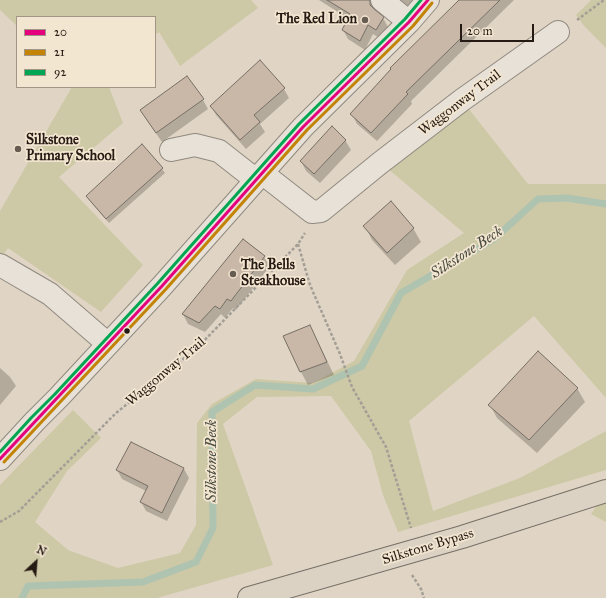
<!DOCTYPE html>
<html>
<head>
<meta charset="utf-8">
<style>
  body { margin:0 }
  #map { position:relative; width:606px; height:598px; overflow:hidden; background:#e0d5c4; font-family:"IM FELL Great Primer",serif }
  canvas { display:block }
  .legend { position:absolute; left:16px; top:16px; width:140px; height:72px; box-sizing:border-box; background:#f3e6d1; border:1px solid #a19585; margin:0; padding:5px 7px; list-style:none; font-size:12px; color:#261b14 }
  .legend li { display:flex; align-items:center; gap:8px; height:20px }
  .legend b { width:20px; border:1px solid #a19585 }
  .north { position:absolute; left:16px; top:542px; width:40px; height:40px; -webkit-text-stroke:3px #f3e6d1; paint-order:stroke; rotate:26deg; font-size:11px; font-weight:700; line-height:16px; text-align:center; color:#261b14 }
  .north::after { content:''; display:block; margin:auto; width:14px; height:18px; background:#261b14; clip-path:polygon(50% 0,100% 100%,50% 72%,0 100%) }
  .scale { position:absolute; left:460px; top:24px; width:74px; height:18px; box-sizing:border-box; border:2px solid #261b14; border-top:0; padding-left:5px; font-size:12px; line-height:14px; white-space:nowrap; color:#261b14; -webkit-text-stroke:3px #f3e6d1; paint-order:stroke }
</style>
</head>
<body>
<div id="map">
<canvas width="606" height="598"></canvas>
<ul class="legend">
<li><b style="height:5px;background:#e5007d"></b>20</li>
<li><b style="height:5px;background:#c38305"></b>21</li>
<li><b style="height:5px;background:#00a651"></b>92</li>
</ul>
<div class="north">N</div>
<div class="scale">20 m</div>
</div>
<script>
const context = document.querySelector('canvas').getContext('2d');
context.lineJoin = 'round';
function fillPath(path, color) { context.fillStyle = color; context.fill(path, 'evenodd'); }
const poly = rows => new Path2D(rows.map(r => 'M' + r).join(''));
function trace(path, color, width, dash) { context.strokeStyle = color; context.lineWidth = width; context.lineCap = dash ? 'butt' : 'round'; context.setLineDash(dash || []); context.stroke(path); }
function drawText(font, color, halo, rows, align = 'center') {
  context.font = font + ' "IM FELL Great Primer",serif'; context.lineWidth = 3.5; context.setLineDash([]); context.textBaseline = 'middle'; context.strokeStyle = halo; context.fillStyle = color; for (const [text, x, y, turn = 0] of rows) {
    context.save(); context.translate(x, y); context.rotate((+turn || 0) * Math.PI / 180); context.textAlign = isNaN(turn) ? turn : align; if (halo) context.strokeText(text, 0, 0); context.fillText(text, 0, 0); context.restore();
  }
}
fillPath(poly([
  [0,0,251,0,258,8,180,66,159,32,155,35,155,17,17,17,17,26,0,10],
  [591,0,606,0,606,48,585,27,576,15],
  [72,87,109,87,123,123,59,177,143,265,101,312,8,248,0,259,0,211],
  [468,108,528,184,606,184,606,398,534,316,409,421,433,511,520,478,606,431,606,470,398,532,383,495,371,451,331,396,257,397,223,424,273,565,157,598,0,598,0,485,73,410,101,438,67,471,35,522,68,550,118,568,180,553,196,525,197,423,212,404,256,379,313,383,354,361,407,270,464,233,387,168],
  [606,502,606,522,591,514,598,504]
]), '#cdc8a5');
fillPath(poly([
  [319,0,379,0,375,7,375,12,383,18,388,27,381,39,373,34,365,50,348,39,343,30,349,19],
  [397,0,416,0,408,9],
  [461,0,514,0,411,101,412,104,377,141,357,124,352,114,392,69],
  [187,77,203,100,208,109,162,142,146,119,141,110],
  [284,89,289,98,260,124,265,132,246,149,216,115,211,106],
  [345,140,351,150,320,183,306,171,301,161],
  [142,145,162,169,165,173,109,223,90,201,87,197],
  [365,226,413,228,421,242,395,265,372,240],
  [264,257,270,266,236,310,233,308,225,318,221,314,205,332,188,324,183,314],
  [310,327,317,340,334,375,308,385,301,372,284,337],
  [0,368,10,377,16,386,0,405],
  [577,388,585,402,537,453,497,418,490,405],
  [131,443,184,469,189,478,167,521,146,511,141,502,146,491,122,479,117,470]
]), '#0003');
trace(poly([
  [22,598,28,586,143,582,196,562,213,528,212,412,255,385,313,389,362,366,401,293,494,239,538,199,567,198,606,204]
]), '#afc3b1', 7);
const building = poly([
  [327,0,370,0,370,5,374,9,384,17,376,30,368,25,360,41,342,30,350,14,327,0],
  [459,0,500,0,406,92,408,94,371,133,350,114,391,69,390,68,459,0],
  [260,60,285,88,254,115,260,122,240,140,210,106,260,60],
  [187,76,204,99,156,133,140,110,187,76],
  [332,126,346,140,314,174,300,161,332,126],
  [142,144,163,168,106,219,86,196,142,144],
  [391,201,414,228,387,253,363,226,391,201],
  [243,239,265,256,231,301,227,299,220,309,215,306,199,323,182,314,243,239],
  [310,325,327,362,300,372,283,336,310,325],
  [538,351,578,388,529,440,488,405,538,351],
  [131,442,184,468,162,513,140,502,148,486,116,470,131,442]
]);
fillPath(building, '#c9b7a7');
trace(building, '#766f66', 1);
const minor = poly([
  [382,0,409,22],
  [171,150,195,145,219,151,256,180],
  [262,173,312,212,321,211,380,163,462,100,558,32],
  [0,265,50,294,108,344],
  [0,459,35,421,59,397,162,286,303,127,409,22,428,0]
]);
const highway = poly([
  [249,598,462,537,606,491]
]);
trace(minor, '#90897f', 24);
trace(highway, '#766f66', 24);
trace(poly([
  [577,20,604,0],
  [298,244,310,285,340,354,352,387,386,447,411,528],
  [0,522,19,511,116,413,197,348,298,244,305,233],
  [412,575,421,589,424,598]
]), '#a39e96', 2.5, [3, 2]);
trace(minor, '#e7e1d8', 22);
trace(highway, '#dbd2c3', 22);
trace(poly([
  [0,459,162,286,303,127,409,22,428,0]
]), '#e5007d', 3);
trace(poly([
  [4,462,166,289,307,130,413,26,432,3]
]), '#c38305', 3);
trace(poly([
  [0,452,31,418,55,394,158,283,299,124,405,19,421,0]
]), '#00a651', 3);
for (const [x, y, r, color] of [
  [365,20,4,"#675c52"],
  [18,149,4,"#675c52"],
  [233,274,4,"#675c52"],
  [127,331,3.5,"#261b14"]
]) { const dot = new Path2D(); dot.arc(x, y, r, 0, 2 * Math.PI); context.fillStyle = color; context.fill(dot); trace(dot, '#f3e6d1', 1.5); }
drawText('bold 14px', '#261b14', '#f3e6d1', [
  ["The Red Lion",357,20,"right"],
  ["Silkstone",26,141],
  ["Primary School",26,157],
  ["The Bells",241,266],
  ["Steakhouse",241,282]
], 'left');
drawText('14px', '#261b14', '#f3e6d1', [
  ["Waggonway Trail",460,103,-37],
  ["Waggonway Trail",166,372,-40],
  ["Silkstone Bypass",428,547,-17]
]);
drawText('italic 15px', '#494b41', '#f3e6d1', [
  ["Silkstone Beck",467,253,-33],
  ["Silkstone Beck",212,461,-90]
]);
</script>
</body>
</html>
